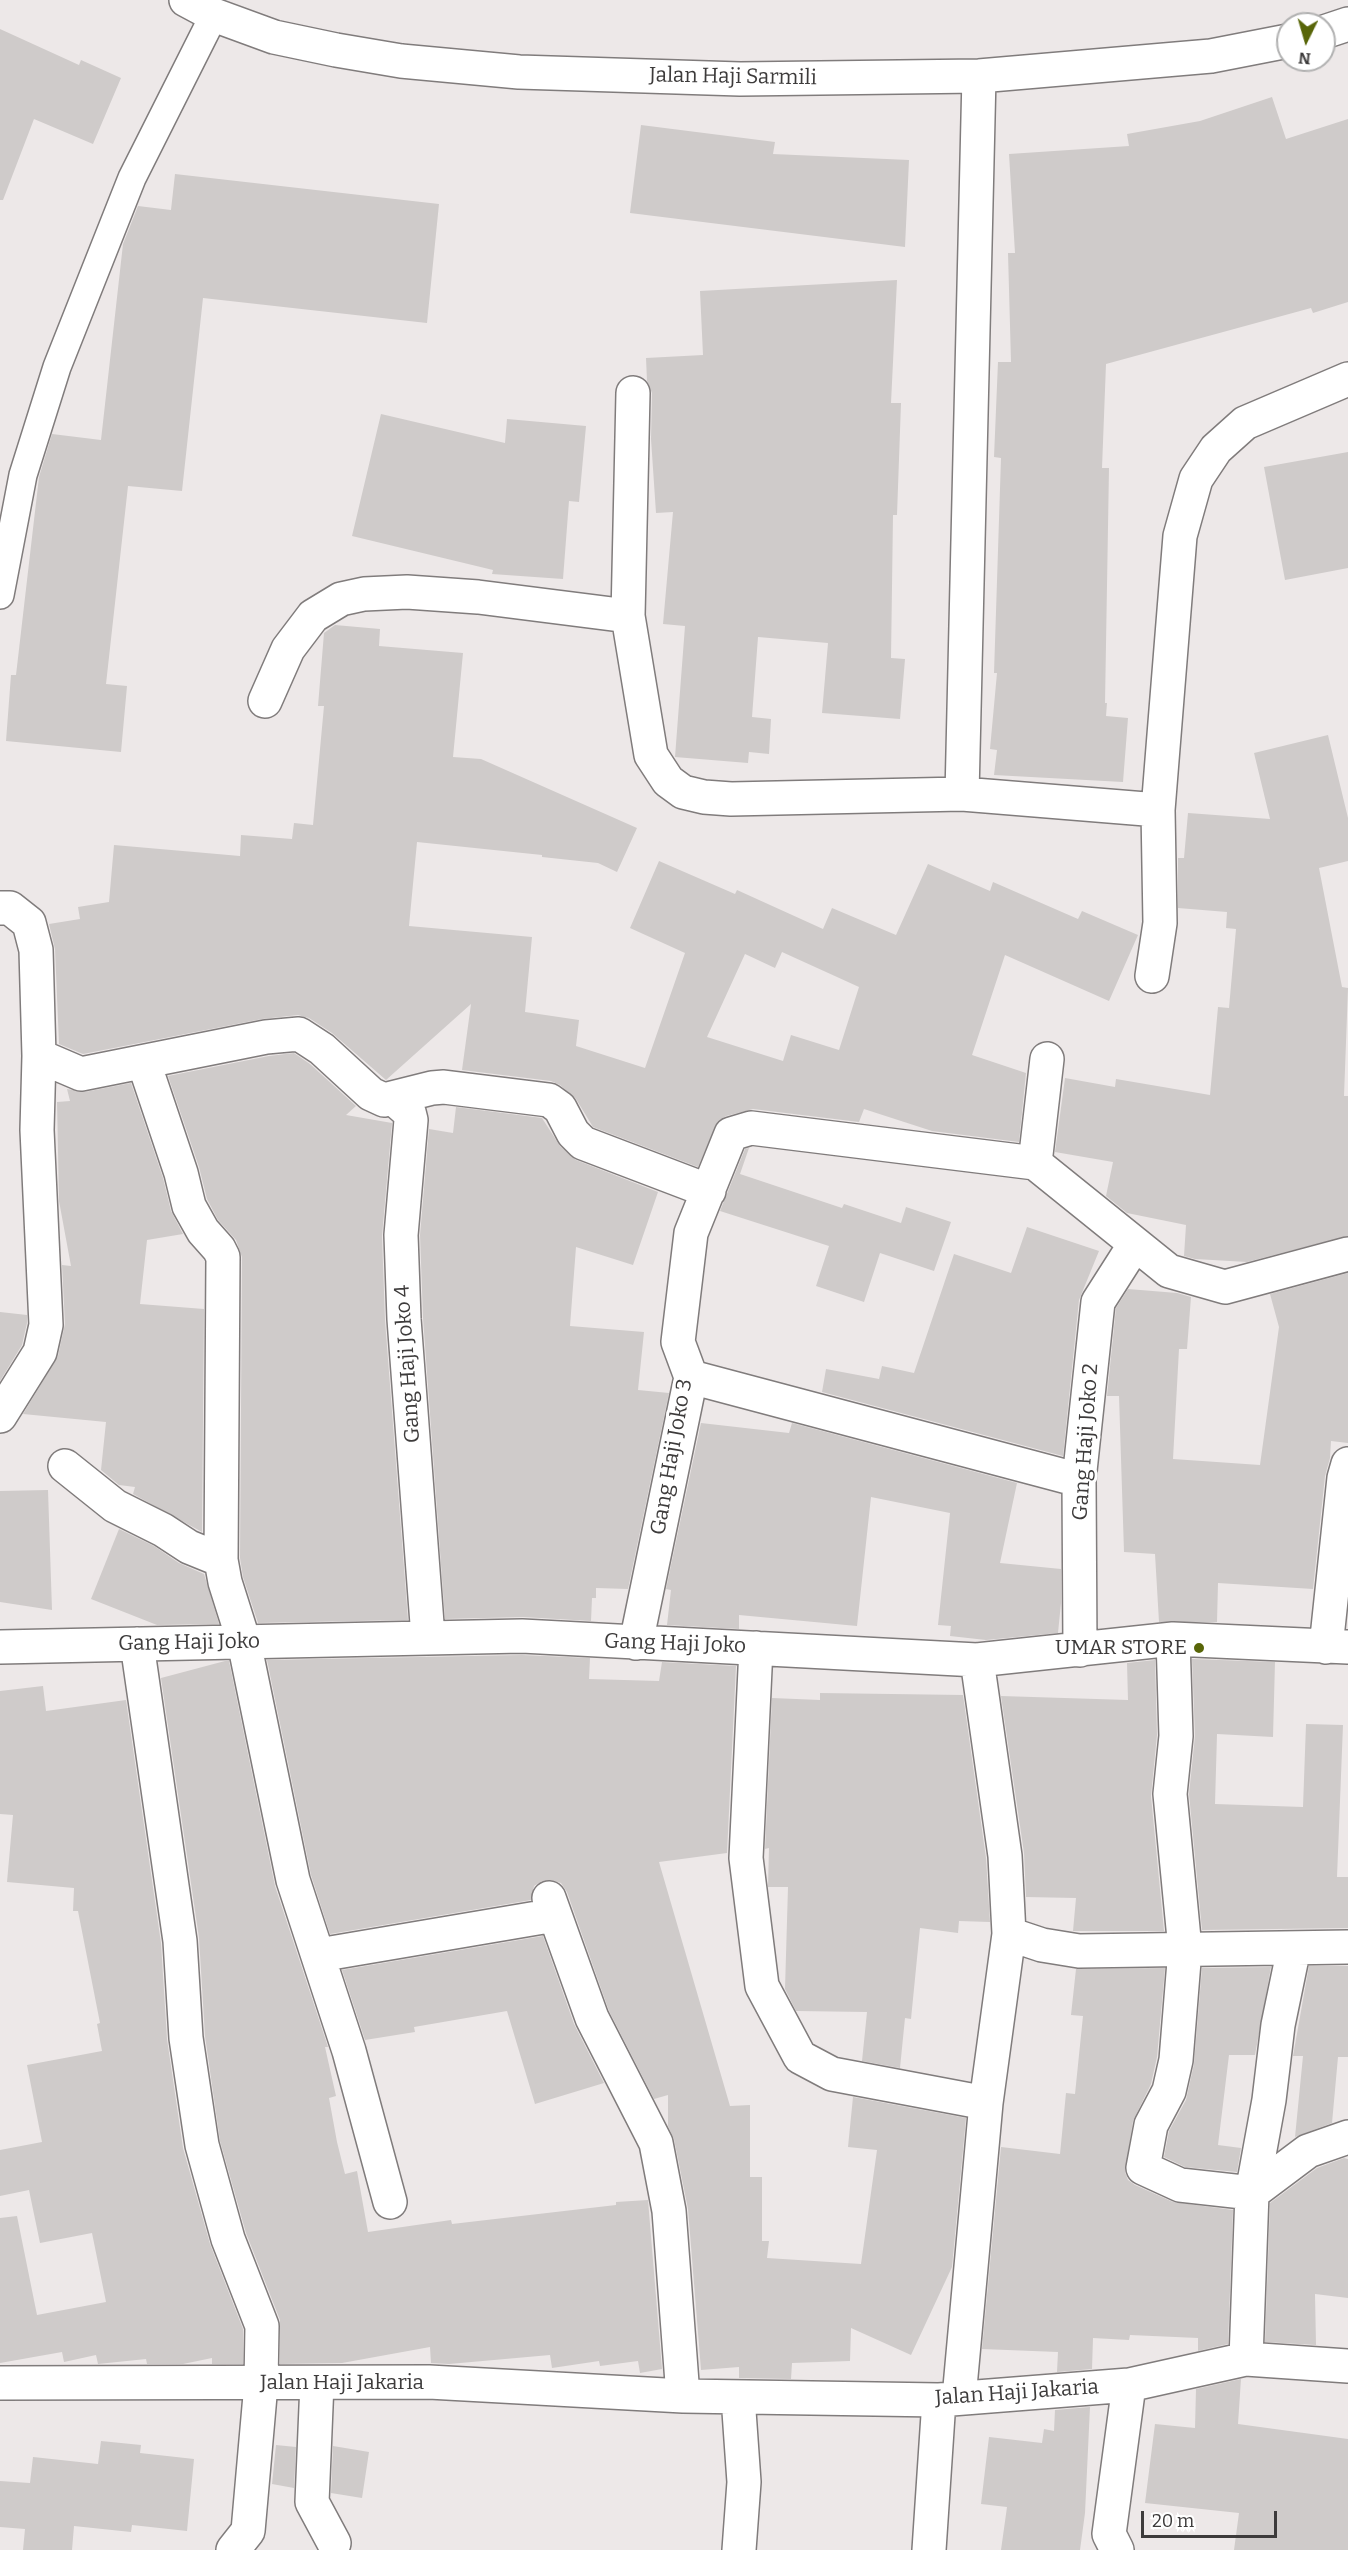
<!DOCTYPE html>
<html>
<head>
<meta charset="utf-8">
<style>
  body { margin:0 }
  #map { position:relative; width:1348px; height:2550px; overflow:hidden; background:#ede8e8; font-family:Bitter,serif }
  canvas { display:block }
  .north { position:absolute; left:1276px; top:12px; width:60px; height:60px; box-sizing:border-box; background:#fff; border:2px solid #b1b1b1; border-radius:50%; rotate:185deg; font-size:16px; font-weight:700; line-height:24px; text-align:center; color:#3d3b3b }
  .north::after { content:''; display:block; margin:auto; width:21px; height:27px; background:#586508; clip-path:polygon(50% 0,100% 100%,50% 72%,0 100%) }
  .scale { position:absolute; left:1141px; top:2511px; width:136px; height:27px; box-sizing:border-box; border:3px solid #3d3b3b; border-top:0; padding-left:8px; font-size:18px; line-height:21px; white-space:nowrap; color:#3d3b3b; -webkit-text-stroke:4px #fff; paint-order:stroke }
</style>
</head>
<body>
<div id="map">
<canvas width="1348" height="2550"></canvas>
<div class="north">N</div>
<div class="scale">20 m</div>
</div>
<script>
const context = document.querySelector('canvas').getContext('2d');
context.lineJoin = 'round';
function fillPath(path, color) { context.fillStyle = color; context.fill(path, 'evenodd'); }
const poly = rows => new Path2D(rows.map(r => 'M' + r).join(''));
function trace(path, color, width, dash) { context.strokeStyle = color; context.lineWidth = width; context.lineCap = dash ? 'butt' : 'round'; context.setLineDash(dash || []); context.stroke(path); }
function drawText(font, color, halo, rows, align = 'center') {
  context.font = font + ' Bitter,serif'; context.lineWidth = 6; context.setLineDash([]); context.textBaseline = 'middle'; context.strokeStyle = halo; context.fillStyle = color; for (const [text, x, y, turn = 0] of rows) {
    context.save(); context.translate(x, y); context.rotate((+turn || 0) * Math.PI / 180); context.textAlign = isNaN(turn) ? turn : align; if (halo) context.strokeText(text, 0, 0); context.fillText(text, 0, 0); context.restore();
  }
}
fillPath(poly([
  [0,29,79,65,81,60,121,78,93,144,34,119,3,200,0,200],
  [1272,97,1286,139,1348,119,1348,302,1313,313,1311,308,1106,364,1102,468,1109,468,1105,703,1107,703,1106,716,1128,718,1123,782,994,775,997,750,990,749,997,673,994,673,1001,458,994,457,998,362,1011,362,1008,253,1015,253,1009,154,1129,146,1127,134,1200,121],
  [641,125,775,142,773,154,909,160,905,247,630,213],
  [175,174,439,204,427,323,203,298,182,491,128,486,106,684,127,686,121,752,6,741,11,675,16,675,39,477,52,434,101,440,123,244,138,206,171,210],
  [897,280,891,403,901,403,897,515,893,515,891,658,905,659,900,719,822,713,828,643,758,637,752,717,771,719,769,754,749,752,748,763,675,757,685,626,663,624,673,512,656,513,651,439,652,393,647,381,646,358,703,355,700,291],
  [381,414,505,443,507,419,586,426,579,502,569,501,563,579,492,574,493,570,352,536],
  [1348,452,1348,568,1285,580,1264,467],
  [335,625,380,629,379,646,463,653,453,757,481,759,637,828,617,872,598,863,542,857,542,855,417,842,409,926,532,937,525,1012,579,1020,576,1046,645,1068,685,953,630,928,659,861,735,894,737,890,823,929,832,908,896,935,928,864,990,891,993,882,1078,919,1082,911,1138,935,1109,1001,1005,955,972,1055,1026,1073,1019,1142,932,1131,864,1109,859,1122,753,1109,726,1116,718,1121,698,1167,593,1127,576,1099,560,1085,551,1081,462,1070,471,1004,386,1080,332,1033,309,1018,298,1015,262,1019,83,1054,59,1044,55,949,49,924,80,919,78,907,109,902,114,845,240,856,241,835,292,839,294,823,313,825,324,706,318,706,324,633],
  [782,952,859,987,839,1050,791,1035,783,1061,707,1037,745,954,775,968],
  [1328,735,1348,818,1348,861,1319,868,1342,987,1348,988,1344,1096,1348,1096,1348,1236,1247,1262,1195,1259,1184,1256,1186,1225,1127,1213,1106,1196,1113,1162,1055,1152,1065,1078,1115,1087,1116,1079,1210,1095,1218,1007,1229,1008,1236,929,1226,928,1227,912,1178,908,1178,858,1184,858,1188,813,1270,819,1254,753],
  [294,1053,310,1064,356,1106,346,1115,392,1123,382,1236,385,1320,408,1620,258,1623,243,1577,240,1558,242,1257,236,1240,218,1220,207,1199,199,1167,168,1076,269,1056],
  [131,1083,163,1178,171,1211,183,1234,147,1240,140,1304,204,1309,202,1532,133,1494,135,1487,119,1485,101,1470,106,1422,23,1414,58,1356,65,1324,62,1265,71,1266,59,1201,57,1102,70,1101,67,1089,85,1092],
  [456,1107,542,1118,560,1146,576,1160,658,1192,633,1265,576,1247,570,1326,644,1332,638,1390,669,1393,628,1589,596,1588,596,1598,592,1598,591,1621,523,1617,445,1619,423,1318,420,1235,429,1129,453,1133],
  [749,1148,740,1174,842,1208,844,1204,901,1223,906,1207,951,1222,934,1271,880,1253,864,1302,816,1286,829,1246,720,1211,745,1149],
  [1027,1227,1099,1251,1079,1300,1063,1456,822,1392,826,1369,879,1379,882,1366,914,1373,954,1254,1011,1273],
  [1348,1273,1348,1443,1331,1441,1330,1458,1325,1476,1313,1589,1218,1583,1217,1622,1159,1622,1155,1554,1124,1552,1119,1396,1107,1396,1116,1308,1128,1289,1177,1293,1191,1297,1187,1349,1179,1349,1173,1459,1260,1465,1279,1327,1270,1294],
  [0,1312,27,1315,27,1323,22,1345,0,1381],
  [701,1423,789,1433,792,1423,1017,1483,1000,1563,1061,1569,1061,1603,1058,1633,986,1640,950,1636,951,1626,938,1625,950,1513,871,1497,857,1626,739,1615,739,1629,667,1625,671,1590,666,1589],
  [48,1490,52,1610,0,1602,0,1491],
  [119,1529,154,1546,179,1563,204,1574,219,1624,157,1625,91,1599],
  [522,1655,590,1658,589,1679,659,1681,662,1662,736,1666,727,1853,659,1862,730,2106,750,2105,750,2177,762,2177,762,2241,769,2241,767,2258,861,2264,877,2150,848,2147,853,2097,966,2118,952,2267,911,2355,851,2328,850,2361,792,2363,791,2379,739,2378,739,2367,701,2370,688,2209,674,2139,668,2126,668,2095,654,2099,609,2011,567,1892,561,1883,552,1880,542,1881,534,1886,531,1900,330,1934,311,1875,267,1660],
  [1192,1659,1275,1662,1273,1737,1217,1734,1215,1804,1303,1807,1306,1724,1343,1725,1337,1877,1348,1877,1348,1928,1202,1930,1189,1794,1195,1736],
  [1155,1660,1157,1735,1151,1796,1164,1931,1073,1931,1076,1898,1026,1897,1024,1853,1001,1696,1128,1700,1127,1663],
  [225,1661,229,1661,275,1886,328,2047,325,2047,336,2096,329,2098,337,2142,345,2174,357,2171,368,2232,451,2220,452,2224,616,2205,616,2202,648,2200,662,2369,640,2373,638,2361,600,2366,599,2361,552,2368,550,2355,449,2364,431,2363,430,2347,342,2363,280,2364,280,2320,246,2233,220,2141,205,2036,199,1938,161,1678],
  [43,1686,46,1711,126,1700,161,1943,167,2039,183,2148,210,2244,243,2329,243,2364,212,2364,212,2358,183,2364,147,2364,146,2359,98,2364,96,2355,64,2362,62,2352,0,2363,0,2218,17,2216,37,2315,106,2302,92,2233,40,2243,29,2190,0,2196,0,2150,42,2142,27,2065,102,2051,97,2024,100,2023,78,1911,73,1911,74,1888,7,1882,13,1815,0,1814,0,1691],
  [820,1693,963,1695,986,1858,990,1922,959,1921,958,1933,920,1928,911,2019,905,2018,900,2068,862,2061,867,2012,796,2011,785,1989,788,1887,768,1887,769,1848,765,1849,772,1698,820,1700],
  [543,1936,574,2024,604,2083,535,2104,507,2011,414,2027,415,2032,365,2040,342,1970],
  [1309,1966,1348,1966,1348,2057,1338,2057,1332,2123,1295,2137,1303,2056,1293,2056],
  [1271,1967,1255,2055,1229,2055,1218,2145,1241,2148,1237,2172,1185,2167,1164,2157,1169,2131,1186,2100,1194,2064,1202,1968],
  [1165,1968,1157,2057,1151,2084,1133,2121,1125,2172,1128,2180,1135,2185,1173,2202,1233,2210,1228,2344,1198,2351,1198,2338,1130,2335,1129,2340,1093,2338,1092,2369,1057,2372,1058,2352,982,2349,1001,2147,1060,2154,1066,2093,1075,2094,1083,2016,1071,2015,1076,1969],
  [1344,2158,1348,2159,1348,2298,1315,2294,1316,2345,1265,2342,1270,2203,1317,2168],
  [1241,2379,1238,2424,1348,2439,1348,2550,1234,2550,1239,2513,1145,2503,1155,2424,1195,2428,1196,2389],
  [1090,2407,1085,2513,1080,2550,1001,2550,1007,2507,981,2504,989,2437,1042,2443,1044,2429,1054,2431,1055,2410],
  [101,2441,141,2445,140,2453,194,2459,187,2531,132,2525,131,2532,74,2526,72,2550,23,2550,25,2529,0,2527,0,2481,30,2483,33,2457,98,2464],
  [276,2445,296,2447,294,2488,272,2484],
  [333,2446,369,2452,362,2498,331,2493]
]), '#cfcbca');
const lane = poly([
  [0,595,23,475,57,367,132,178,214,15]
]);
const street = poly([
  [186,0,214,15,274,37,336,50,401,61,519,72,740,79,979,76,1211,56,1288,41],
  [1324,32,1348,24],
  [979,76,962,794,1158,810,1180,536,1196,479,1216,449,1245,423,1348,379],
  [628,616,633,393],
  [265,701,288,649,313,616,341,599,364,594,407,592,478,597,628,616,651,755,668,781,683,792,704,797,731,799,962,794],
  [0,908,10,908,29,923,36,950,39,1056,37,1130,46,1325,40,1352,0,1416],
  [1152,976,1160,923,1158,810],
  [39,1056,81,1074,266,1037,299,1034,322,1049,371,1094,384,1100,432,1088,444,1087,549,1100,560,1108,573,1133,583,1143,709,1191],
  [144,1063,181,1173,189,1206,203,1231,219,1249,223,1257,221,1560],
  [394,1099,409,1112,411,1120,401,1235,404,1319,428,1637],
  [1035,1163,1047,1059],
  [691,1377,1079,1480],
  [65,1466,115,1506,163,1530,189,1547,221,1560,225,1582,244,1642,293,1880,349,2051,390,2202],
  [1173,1639,1176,1736,1170,1794,1185,1949,1176,2060,1169,2091,1151,2125,1143,2168,1180,2185,1252,2193,1308,2151,1348,2137],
  [636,1643,691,1377,678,1342,691,1233,731,1134,751,1128,1035,1163,1169,1271,1225,1287,1348,1254],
  [137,1644,180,1941,186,2038,202,2145,228,2239,262,2326,261,2384,248,2531,233,2550],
  [0,1647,522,1636,977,1660,1173,1639,1348,1647],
  [1326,1647,1344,1478,1348,1464],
  [756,1648,746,1858,762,1986,800,2057,832,2074,986,2103],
  [1080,1650,1079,1480,1098,1302,1135,1244],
  [977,1660,1005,1856,1009,1934,1042,1945,1079,1951,1348,1947],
  [549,1898,592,2018,656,2143,669,2211,683,2396],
  [319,1955,555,1915],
  [1246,2359,1252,2193,1269,2100,1278,2025,1294,1948],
  [0,2383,429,2382,683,2396,939,2400,1129,2385,1246,2359,1348,2366],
  [317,2383,312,2502,334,2543],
  [738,2397,744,2482,739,2550],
  [959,2398,986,2103,1009,1934],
  [929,2550,939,2400],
  [1117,2550,1109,2534,1129,2385]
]);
trace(lane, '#807c7c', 30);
trace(street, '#807c7c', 36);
trace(lane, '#fff', 27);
trace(street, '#fff', 33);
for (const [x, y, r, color] of [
  [1199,1648,6,"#586508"]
]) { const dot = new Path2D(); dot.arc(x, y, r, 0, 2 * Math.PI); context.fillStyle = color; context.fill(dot); trace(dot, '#fff', 2); }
drawText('21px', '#3d3b3b', '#fff', [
  ["Jalan Haji Sarmili",733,77,1],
  ["Gang Haji Joko 4",408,1364,-94],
  ["Gang Haji Joko 2",1086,1442,-86],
  ["Gang Haji Joko 3",672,1457,-80],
  ["Gang Haji Joko",189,1643,-1],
  ["Gang Haji Joko",675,1644,2],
  ["Jalan Haji Jakaria",342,2383],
  ["Jalan Haji Jakaria",1017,2393,-4]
]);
drawText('21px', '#3d3b3b', '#fff', [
  ["UMAR STORE",1187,1648]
], 'right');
</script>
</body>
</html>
